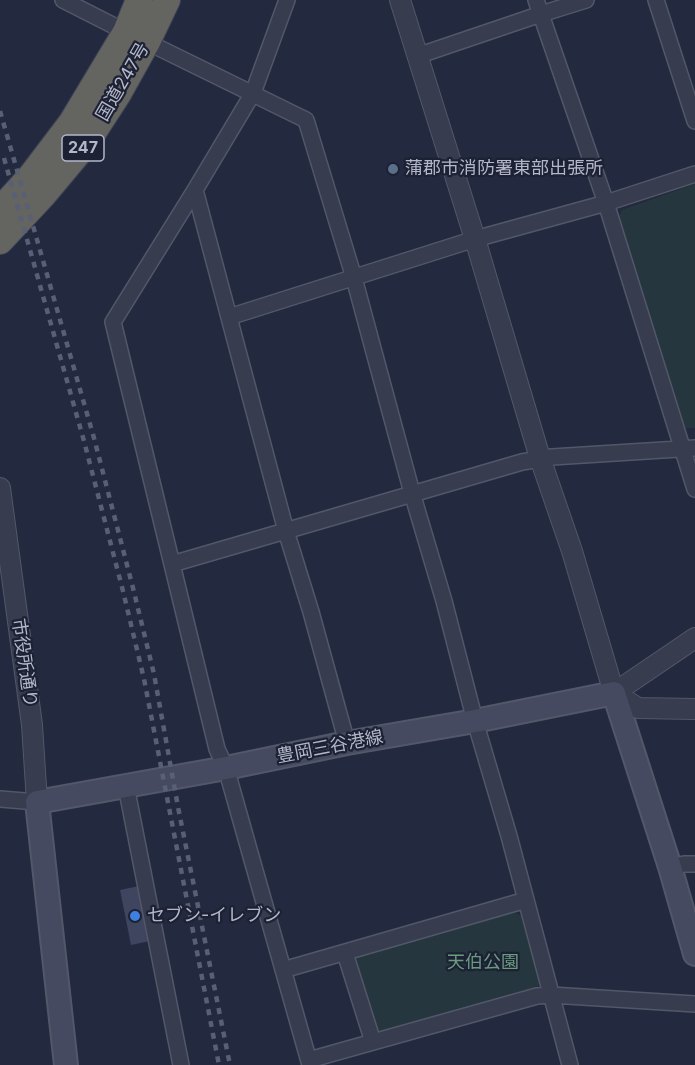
<!DOCTYPE html>
<html>
<head>
<meta charset="utf-8">
<style>
  body { margin:0 }
  canvas { display:block; background:#23293e }
</style>
</head>
<body>
<canvas width="695" height="1065"></canvas>
<script>
const context = document.querySelector('canvas').getContext('2d');
context.lineJoin = 'round';
function fillPath(path, color) { context.fillStyle = color; context.fill(path, 'evenodd'); }
const poly = rows => new Path2D(rows.map(r => 'M' + r).join(''));
function trace(path, color, width, dash) { context.strokeStyle = color; context.lineWidth = width; context.lineCap = dash ? 'butt' : 'round'; context.setLineDash(dash || []); context.stroke(path); }
function drawText(font, color, halo, rows, align = 'center') {
  context.font = font + ' Inter,"Noto Sans JP",sans-serif'; context.lineWidth = 4.5; context.setLineDash([]); context.textBaseline = 'middle'; context.strokeStyle = halo; context.fillStyle = color; for (const [text, x, y, turn = 0] of rows) {
    context.save(); context.translate(x, y); context.rotate((+turn || 0) * Math.PI / 180); context.textAlign = isNaN(turn) ? turn : align; if (halo) context.strokeText(text, 0, 0); context.fillText(text, 0, 0); context.restore();
  }
}
fillPath(poly([
  [695,184,695,428,685,428,619,217,622,210],
  [513,911,521,916,540,984,533,992,379,1035,372,1030,353,965,357,956]
]), '#25363f');
fillPath(poly([
  [139,886,150,941,131,945,120,890]
]), '#3f455e');
const minor = poly([
  [63,0,126,32],
  [287,0,253,93,195,190,113,322,217,749,226,768,310,1065],
  [536,0,606,203,695,489],
  [656,0,695,121],
  [147,42,306,120,354,278,412,493,444,601,475,721,509,836,570,1065],
  [417,56,541,14,586,0],
  [195,190,286,531,311,612,347,743],
  [229,317,475,239,606,203,695,174],
  [172,564,522,462,552,457,695,448],
  [126,786,181,1065],
  [0,799,37,802],
  [670,867,684,864,695,864],
  [345,953,373,1042],
  [283,970,526,900],
  [309,1060,537,996,551,995,695,1004]
]);
const tertiary = poly([
  [400,0,475,239,540,458,572,551,614,693,638,708,695,709],
  [0,488,32,725,37,802],
  [614,693,695,638]
]);
const secondary = poly([
  [66,1065,37,802,226,768,347,743,475,721,614,693,670,867,695,954]
]);
const trunk = poly([
  [0,210,31,176,72,122,126,32,139,0],
  [0,241,44,194,85,145,118,94,147,42,167,0]
]);
trace(minor, '#525769', 18);
trace(tertiary, '#525769', 22);
trace(secondary, '#525769', 26);
trace(trunk, '#3f4456', 28);
trace(minor, '#373c4e', 15);
trace(tertiary, '#373c4e', 20);
trace(secondary, '#454a61', 22);
trace(trunk, '#646461', 26);
trace(poly([
  [0,111,94,438,133,588,154,674,178,807,230,1065],
  [4,158,84,441,123,591,144,679,219,1065]
]), '#595f75', 4.5, [6, 6]);
for (const [x, y, r, color] of [
  [393,169,6,"#5c6f8a"],
  [135,916,6,"#3f7fe0"]
]) { const dot = new Path2D(); dot.arc(x, y, r, 0, 2 * Math.PI); context.fillStyle = color; context.fill(dot); trace(dot, '#1c2133', 2); }
for (const [x, y, w] of [
  [83,148,42]
]) { const box = new Path2D(); box.roundRect(x - w / 2, y - 13, w, 26, 4.5); context.fillStyle = '#1c2133'; context.fill(box); trace(box, '#b3b7c9', 1.5); }
drawText('bold 16px', '#b3b7c9', null, [
  ["247",83,148]
]);
drawText('18px', '#b3b7c9', '#1c2133', [
  ["国道247号",123,82,-60],
  ["市役所通り",24,663,82],
  ["豊岡三谷港線",330,747,-11]
]);
drawText('18px', '#b3b7c9', '#1c2133', [
  ["蒲郡市消防署東部出張所",405,169],
  ["セブン-イレブン",147,916]
], 'left');
drawText('18px', '#6a9b80', '#1c2133', [
  ["天伯公園",483,963]
]);
</script>
</body>
</html>
